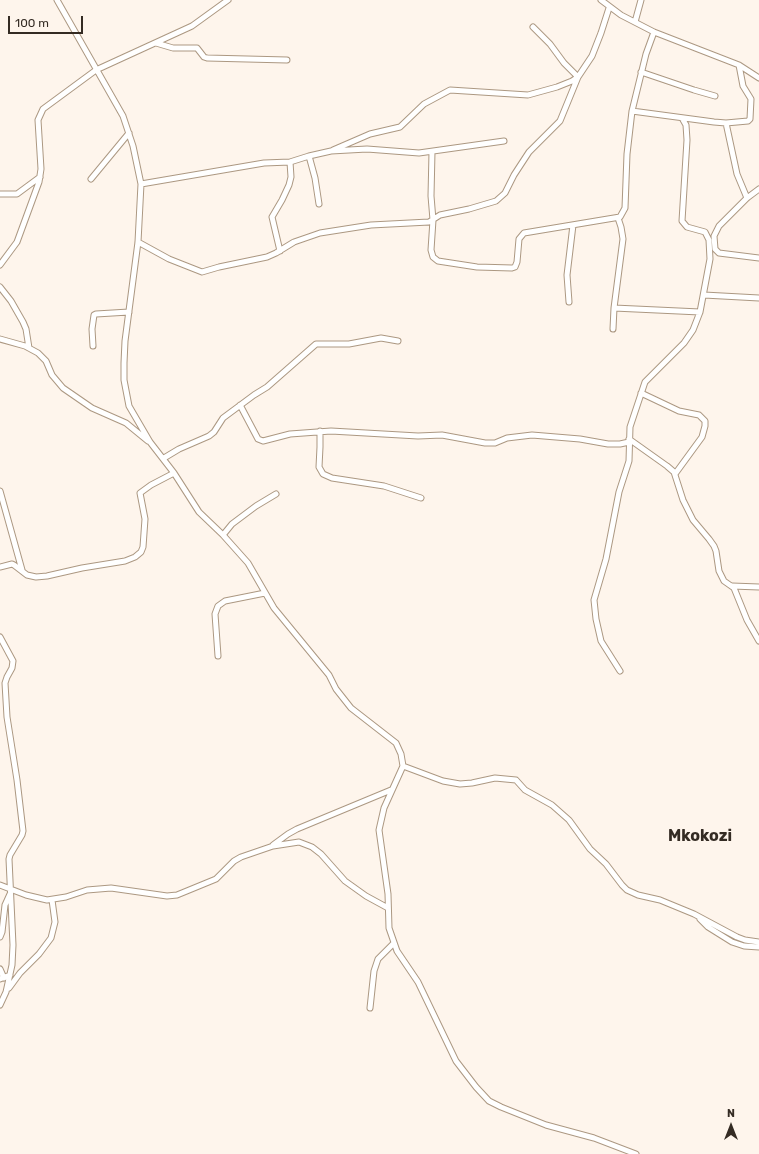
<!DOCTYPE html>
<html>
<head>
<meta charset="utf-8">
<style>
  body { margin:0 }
  #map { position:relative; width:759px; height:1154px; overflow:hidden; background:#fef5ec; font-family:Rubik,sans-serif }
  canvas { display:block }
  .north { position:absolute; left:711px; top:1106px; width:40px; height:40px; -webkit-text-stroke:3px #fef5ec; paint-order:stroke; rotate:0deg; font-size:11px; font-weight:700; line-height:16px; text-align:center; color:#342b23 }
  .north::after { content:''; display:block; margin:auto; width:14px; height:18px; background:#342b23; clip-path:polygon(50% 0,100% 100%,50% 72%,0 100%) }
  .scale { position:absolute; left:8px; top:16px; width:75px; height:18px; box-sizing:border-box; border:2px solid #342b23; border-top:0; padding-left:5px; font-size:12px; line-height:14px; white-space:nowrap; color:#342b23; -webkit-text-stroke:3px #fef5ec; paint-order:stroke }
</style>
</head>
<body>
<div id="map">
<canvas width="759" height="1154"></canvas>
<div class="north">N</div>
<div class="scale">100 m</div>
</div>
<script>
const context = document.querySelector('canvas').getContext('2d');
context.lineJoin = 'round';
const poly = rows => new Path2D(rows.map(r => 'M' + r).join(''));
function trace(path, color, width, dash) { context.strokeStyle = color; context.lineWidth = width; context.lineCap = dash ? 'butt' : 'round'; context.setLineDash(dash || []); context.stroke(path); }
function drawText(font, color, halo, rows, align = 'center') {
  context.font = font + ' Rubik,sans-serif'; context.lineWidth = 3.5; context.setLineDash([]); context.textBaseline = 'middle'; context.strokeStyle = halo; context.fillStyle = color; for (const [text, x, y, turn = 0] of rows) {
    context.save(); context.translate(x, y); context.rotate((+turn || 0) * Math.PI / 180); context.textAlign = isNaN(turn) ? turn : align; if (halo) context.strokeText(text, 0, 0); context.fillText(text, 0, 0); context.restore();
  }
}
const minor = poly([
  [57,0,123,116,133,146,141,184,138,242,125,341,124,363,124,380,129,406,150,442,174,473,199,512,223,535,248,563,274,608,329,675,336,689,351,708,396,743,401,754,403,766,384,808,379,830,388,894,389,928,397,951,418,982,456,1061,476,1087,489,1101,501,1107,546,1125,594,1138,636,1154],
  [601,0,621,15,654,32,739,65,759,78],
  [635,22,641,0],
  [156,43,173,48,197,48,204,57,207,58,287,60],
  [641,72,694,90,715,96],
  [632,111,714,122,726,123,748,121,750,119,751,99,743,86,739,65],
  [726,123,737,174,747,198],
  [333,150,370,134,400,127,424,104,450,90,528,95,557,87,572,81,578,77,592,56,601,33,609,8],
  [432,152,431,196,433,220,431,250,433,257,438,261,477,267,512,268,515,267,517,262,519,239,524,233,620,217,625,208,627,154,632,111,646,54,654,32],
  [309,156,315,178,319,204],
  [91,179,129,133],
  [141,184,264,163,290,162,309,156,331,151,367,149,419,153,504,141],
  [759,189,747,198,719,226,714,236,715,249,719,253,759,258],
  [0,194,17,194,40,177],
  [138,242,169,259,202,272,219,267,267,257,276,253,294,242,320,233,371,225,429,222,440,215,469,209,496,201,505,193,514,175,529,152,560,121,578,77,564,63,550,44,533,27],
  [280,251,272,217,282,200,289,185,291,177,290,162],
  [0,265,17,242,39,182,41,169,38,120,43,109,96,70,192,26,228,0],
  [0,287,11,301,23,322,26,329,29,348],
  [704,295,759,298],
  [569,302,567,275,573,225],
  [614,308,700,312],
  [613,329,614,308,623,239,621,227,618,218],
  [0,339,25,346,38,353,46,361,52,375,63,388,92,408,126,423,148,441],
  [93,346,92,329,94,315,96,314,129,312],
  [641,393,679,411,699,415,705,421,705,426,702,437,675,474],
  [240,405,258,439,263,441,290,434,331,431,418,436,442,435,485,443,495,443,507,438,532,435,580,439,608,444,620,444,629,442],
  [320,431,320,447,319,467,323,474,332,478,384,486,421,498],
  [629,439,667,466,674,472,683,500,693,520,709,539,714,546,716,551,719,571,724,581,734,588,747,620,759,641],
  [164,458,179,449,209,436,214,432,223,418,254,395,267,387,316,344,349,344,381,338,398,341],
  [0,491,22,570],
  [223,535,232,524,256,506,276,494],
  [0,567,12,564,14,565,27,575,36,577,47,576,82,568,125,561,135,557,141,552,143,547,145,519,140,493,151,485,174,473],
  [732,586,759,587],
  [0,637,13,661,12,668,7,677,5,683,7,717,17,780,23,831,22,835,10,855,9,859,13,945,12,965,6,992,0,1005],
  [218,656,215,614,218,606,225,601,265,593],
  [620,671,601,641,596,619,594,600,606,559,619,492,629,461,630,427,645,382,684,343,693,330,700,312,710,259,709,240,705,232,687,227,682,221,687,140,686,125,682,118],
  [403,766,443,781,460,784,472,783,495,778,516,780,525,790,552,805,569,820,590,849,606,864,622,885,627,890,638,895,660,900,694,914,737,937,745,940,759,942],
  [273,845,288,834,297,829,391,790],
  [0,885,26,895,47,900,66,897,87,890,111,888,167,896,177,895,216,879,234,861,241,857,273,846,299,842,312,847,321,854,345,881,366,896,388,908],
  [700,919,708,927,732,942,744,946,759,947],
  [0,937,2,932,5,905,10,894],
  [0,969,4,978],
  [0,979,10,975],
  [9,988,20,973,39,954,51,938,55,922,52,900],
  [370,1008,374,971,378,959,394,943]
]);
trace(minor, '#ac9882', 7);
trace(minor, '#fff', 5);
drawText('bold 16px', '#342b23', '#fef5ec', [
  ["Mkokozi",700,836]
]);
</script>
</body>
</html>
